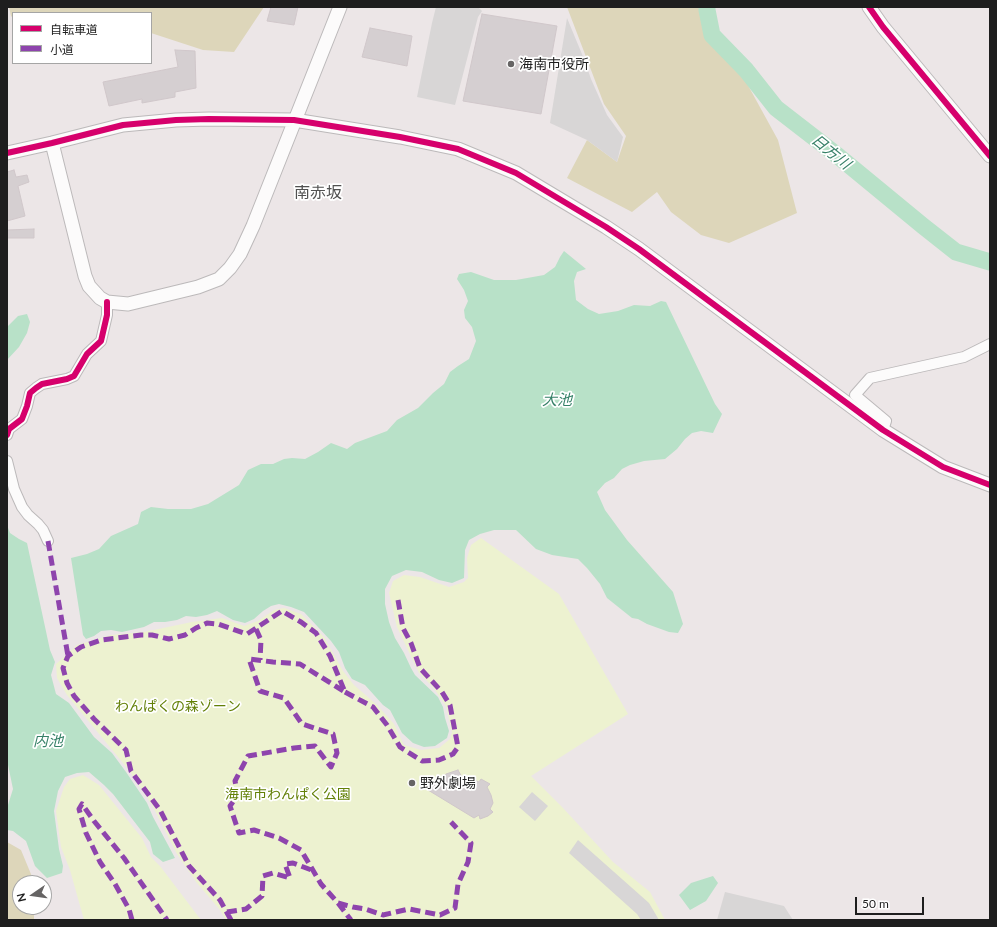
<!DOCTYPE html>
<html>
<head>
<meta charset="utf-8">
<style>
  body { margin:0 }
  #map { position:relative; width:997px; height:927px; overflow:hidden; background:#ece6e7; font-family:Lato,"Noto Sans JP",sans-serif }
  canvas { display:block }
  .frame { position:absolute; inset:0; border:8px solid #1e1e1e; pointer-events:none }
  .legend { position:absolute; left:12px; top:12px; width:140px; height:52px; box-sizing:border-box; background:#fff; border:1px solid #a5a5a5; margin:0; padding:5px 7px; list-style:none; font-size:12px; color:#1e1e1e }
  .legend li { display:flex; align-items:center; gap:8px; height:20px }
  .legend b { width:20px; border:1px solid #a5a5a5 }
  .north { position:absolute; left:12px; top:875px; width:40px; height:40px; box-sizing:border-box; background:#fff; border:1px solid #a5a5a5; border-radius:50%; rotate:257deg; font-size:11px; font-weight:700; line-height:16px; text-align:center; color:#1e1e1e }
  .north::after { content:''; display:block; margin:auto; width:14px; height:18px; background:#666464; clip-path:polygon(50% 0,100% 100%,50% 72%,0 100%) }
  .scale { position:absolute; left:855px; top:897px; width:69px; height:18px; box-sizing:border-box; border:2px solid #1e1e1e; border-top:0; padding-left:5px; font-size:12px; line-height:14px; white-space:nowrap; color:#1e1e1e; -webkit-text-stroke:3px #fff; paint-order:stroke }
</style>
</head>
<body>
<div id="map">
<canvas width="997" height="927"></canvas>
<div class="frame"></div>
<ul class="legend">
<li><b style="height:5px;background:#d6006c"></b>自転車道</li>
<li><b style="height:5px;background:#8e44ad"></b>小道</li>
</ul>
<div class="north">N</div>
<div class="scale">50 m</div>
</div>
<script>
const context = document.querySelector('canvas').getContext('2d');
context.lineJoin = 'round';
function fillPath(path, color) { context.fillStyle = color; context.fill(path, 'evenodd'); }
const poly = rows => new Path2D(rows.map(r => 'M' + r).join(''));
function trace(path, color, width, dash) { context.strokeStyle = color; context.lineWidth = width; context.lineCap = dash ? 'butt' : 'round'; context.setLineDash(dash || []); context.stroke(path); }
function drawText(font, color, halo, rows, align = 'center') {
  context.font = font + ' Lato,"Noto Sans JP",sans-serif'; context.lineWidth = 3.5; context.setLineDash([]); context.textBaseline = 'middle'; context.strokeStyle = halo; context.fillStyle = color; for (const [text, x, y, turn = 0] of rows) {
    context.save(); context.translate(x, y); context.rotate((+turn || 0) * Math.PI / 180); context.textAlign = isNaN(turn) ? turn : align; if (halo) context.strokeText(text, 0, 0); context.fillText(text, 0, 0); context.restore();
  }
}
fillPath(poly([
  [9,7,264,7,234,52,203,50,151,33,151,13,13,13,13,18,11,16],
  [567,7,705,7,778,140,797,213,729,243,701,235,671,212,657,192,632,212,567,178,587,140,617,162,626,136,604,104],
  [7,842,21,850,33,879,33,883,20,883,20,907,34,907,34,920,7,920]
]), '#ddd6ba');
fillPath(poly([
  [481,538,559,594,628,714,531,776,563,808,613,862,650,892,665,920,226,920,220,910,197,883,177,854,152,805,128,769,67,695,57,678,56,664,77,645,111,635,144,632,192,622,222,618,244,626,258,621,274,610,284,608,301,614,324,637,343,671,354,685,377,705,394,724,404,745,421,750,439,748,450,739,452,732,446,706,433,687,419,673,397,627,389,593,393,581,404,575,420,577,449,587,464,582,468,578,467,558,471,545],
  [83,775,99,785,142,838,151,857,160,866,201,920,84,920,70,870,61,847,56,811,64,787,70,779]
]), '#edf2d0');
fillPath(poly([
  [436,7,478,7,482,11,478,17,455,105,417,97,432,23],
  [567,18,584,59,591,79,607,115,623,137,617,162,587,140,550,123],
  [532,792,548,806,535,821,519,807],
  [578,840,649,903,659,920,641,920,637,914,569,853],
  [725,892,784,906,793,920,717,920]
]), '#d8d6d6');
fillPath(poly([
  [564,251,586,269,577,272,574,281,576,300,588,309,599,314,618,311,634,305,650,306,661,301,666,302,715,404,722,414,713,433,701,431,692,433,685,439,677,449,665,459,644,461,630,465,622,469,614,478,605,483,597,492,605,510,627,540,673,592,683,624,678,633,669,632,647,624,638,619,632,618,607,598,600,584,587,568,578,559,552,555,536,549,516,530,494,530,480,534,469,540,465,550,464,578,452,583,439,580,422,572,406,570,392,576,385,589,385,604,389,622,395,638,404,653,411,668,415,675,438,697,443,707,445,718,449,731,447,738,435,746,424,747,413,743,402,733,390,710,383,705,365,685,352,679,345,668,339,652,331,641,304,612,291,607,279,604,271,606,263,611,254,619,245,623,233,620,217,611,207,615,196,617,186,616,177,620,165,622,154,622,144,627,122,632,111,630,101,631,94,636,86,639,83,635,71,558,87,554,99,549,111,536,138,524,141,512,151,507,168,509,191,509,208,504,239,485,248,470,261,464,273,464,284,459,292,458,305,459,318,452,331,443,347,449,355,443,387,431,397,420,418,408,433,393,444,384,450,372,458,366,469,359,476,341,472,327,465,318,464,310,468,301,464,290,457,279,459,274,471,272,494,280,516,280,544,275,555,267,560,257],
  [27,314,30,322,27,333,19,347,7,360,7,327,18,316],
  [7,525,10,533,19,539,27,543,50,650,55,662,51,675,56,694,69,703,94,737,112,753,126,772,147,803,153,817,175,858,163,862,153,854,150,842,113,794,104,785,89,772,77,773,65,777,58,791,54,811,59,849,63,866,62,873,47,878,35,866,26,841,13,831,7,830,7,807,8,805,13,789,7,760],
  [713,876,718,883,706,901,690,910,679,895,691,883]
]), '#b8e1c8');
trace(poly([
  [707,7,707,10,712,35,746,70,776,108,838,156,923,226,956,252,990,262]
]), '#b8e1c8', 17);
const building = poly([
  [271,7,298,7,294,25,267,21,271,7],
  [482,14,557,26,541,114,463,101,482,14],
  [370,28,412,36,407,66,362,57,370,28],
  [175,50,195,51,196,88,175,92,175,97,142,103,142,99,109,106,103,82,178,67,175,50],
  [14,170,16,177,27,175,29,182,18,186,25,216,7,221,7,172,14,170],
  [34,229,34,238,7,238,7,230,34,229],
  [458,770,464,781,472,779,479,782,481,779,490,784,487,787,491,795,493,803,490,809,493,812,488,816,480,819,479,815,474,818,428,790,446,774,458,770]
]);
fillPath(building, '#d5cfd1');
trace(building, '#d0c7ca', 1);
const minor = poly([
  [883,430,886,421,855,395,870,378,964,357,990,344],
  [7,435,9,429,22,419,27,406,30,393,36,388,42,384,67,379,74,376,87,354,101,341,107,315,107,302],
  [7,461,14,489,22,507,28,515,38,524,43,530,48,541]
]);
const tertiary = poly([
  [869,7,883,27,990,156],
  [52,143,85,276,89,286,100,298,107,302,128,304,198,287,219,279,230,268,240,254,253,226,340,7],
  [7,153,52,143,123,125,176,120,209,119,294,120,400,137,458,149,516,173,606,227,639,249,883,430,943,467,990,485]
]);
trace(minor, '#bcb9ba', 12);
trace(tertiary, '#bcb9ba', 15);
trace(minor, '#fcfbfb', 10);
trace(tertiary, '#fcfbfb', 13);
trace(poly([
  [48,541,68,656],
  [256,629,261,640,260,660],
  [345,692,373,707,387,725,400,747,422,761,439,760,453,754,458,747,450,705,442,692,420,668,411,643,403,628,398,600],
  [338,903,351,920],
  [227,912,246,909,262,896,263,876,273,873,290,878,285,864,293,863,314,871],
  [132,920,129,909,115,884,100,862,86,833,79,809,82,804,94,821,124,858,167,920],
  [231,920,220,900,189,866,160,810,131,771,126,750,94,719,74,696,67,683,63,668,68,656,81,647,101,640,141,635,152,635,169,639,185,635,196,628,207,623,218,624,247,634,282,611,301,622,316,633,330,656,345,692,300,664,273,662,249,659,260,691,284,698,302,724,333,734,337,753,331,767,315,746,294,748,248,756,235,781,238,795,230,806,239,833,254,830,279,838,301,850,321,884,338,903,353,907,365,909,383,915,409,909,440,915,455,908,458,884,468,862,471,843,451,822]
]), '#8e44ad', 5, [10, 5]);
trace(poly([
  [869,7,883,27,990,156],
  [7,153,52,143,123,125,176,120,209,119,294,120,400,137,458,149,516,173,606,227,639,249,883,430,943,467,990,485],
  [7,435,9,429,22,419,27,406,30,393,36,388,42,384,67,379,74,376,87,354,101,341,107,315,107,302]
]), '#d6006c', 6);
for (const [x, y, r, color] of [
  [511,64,4,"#666464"],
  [412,783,4,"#666464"]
]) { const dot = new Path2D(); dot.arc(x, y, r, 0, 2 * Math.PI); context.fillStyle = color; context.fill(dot); trace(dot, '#fff', 1.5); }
drawText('14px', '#1e1e1e', '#fff', [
  ["海南市役所",519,64],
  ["野外劇場",420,783]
], 'left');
drawText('14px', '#638007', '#fff', [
  ["わんぱくの森ゾーン",178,706],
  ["海南市わんぱく公園",288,794]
]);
drawText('italic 15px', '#378168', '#fff', [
  ["日方川",831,152,39],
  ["大池",557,400],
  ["内池",48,741]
]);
drawText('16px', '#515151', '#fff', [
  ["南赤坂",318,193]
]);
</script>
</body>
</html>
